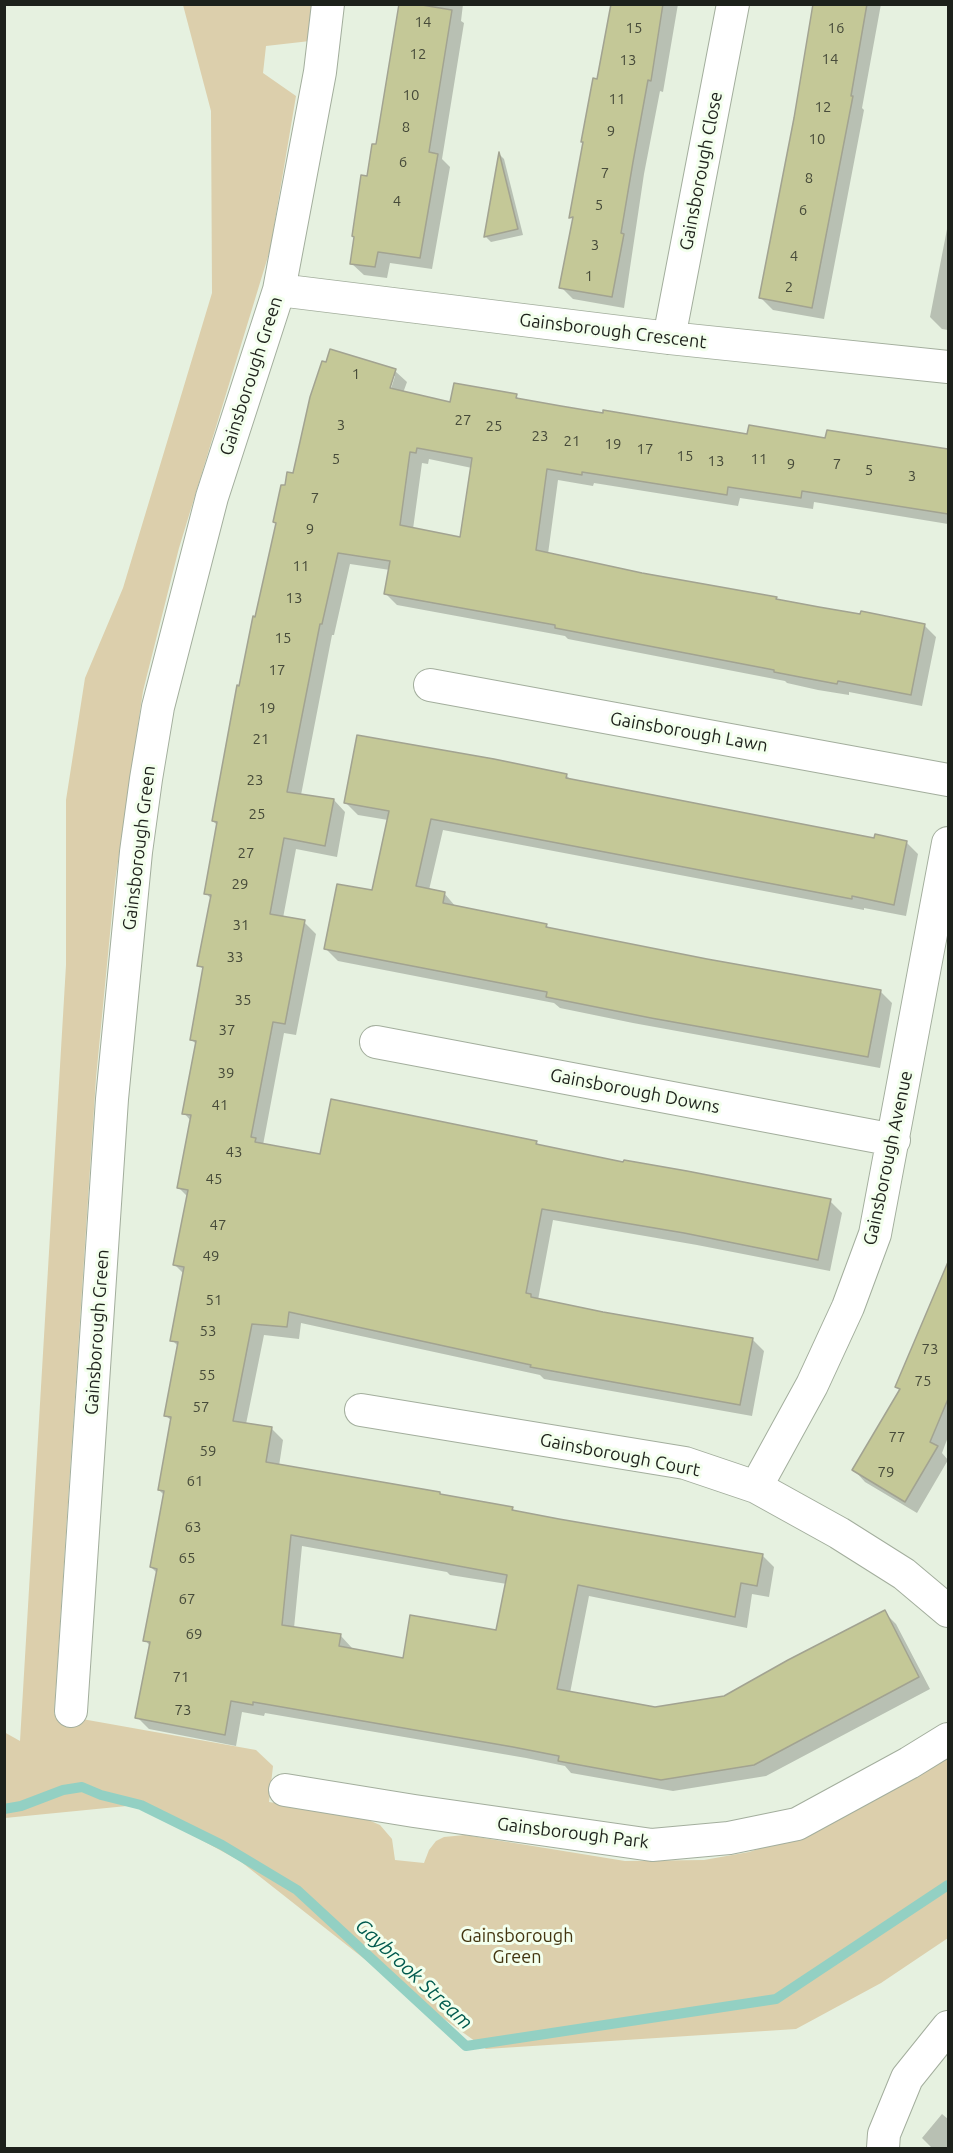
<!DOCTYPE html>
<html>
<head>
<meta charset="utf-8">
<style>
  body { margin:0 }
  #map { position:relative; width:953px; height:2153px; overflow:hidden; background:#e6f1e0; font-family:Ubuntu,sans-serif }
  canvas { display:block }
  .frame { position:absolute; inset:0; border:6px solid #1d211b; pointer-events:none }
</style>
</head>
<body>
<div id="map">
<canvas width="953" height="2153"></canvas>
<div class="frame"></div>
</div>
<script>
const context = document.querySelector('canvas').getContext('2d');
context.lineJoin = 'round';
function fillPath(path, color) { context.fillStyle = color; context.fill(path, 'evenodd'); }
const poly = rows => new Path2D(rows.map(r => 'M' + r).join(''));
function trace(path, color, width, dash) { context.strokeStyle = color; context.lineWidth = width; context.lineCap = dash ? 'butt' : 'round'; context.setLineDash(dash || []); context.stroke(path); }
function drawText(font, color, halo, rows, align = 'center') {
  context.font = font + ' Ubuntu,sans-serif'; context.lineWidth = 6; context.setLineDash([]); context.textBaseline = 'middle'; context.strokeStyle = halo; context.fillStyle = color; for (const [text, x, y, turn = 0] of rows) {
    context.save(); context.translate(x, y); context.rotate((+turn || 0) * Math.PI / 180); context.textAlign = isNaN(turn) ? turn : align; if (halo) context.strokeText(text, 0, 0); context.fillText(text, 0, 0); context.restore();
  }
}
fillPath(poly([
  [183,5,314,5,310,41,266,46,263,73,296,96,270,250,179,548,143,691,115,882,96,1078,54,1714,256,1750,273,1766,269,1802,359,1816,380,1825,392,1839,395,1860,424,1863,429,1850,436,1841,444,1837,465,1835,625,1861,704,1860,749,1852,803,1834,864,1806,948,1755,948,1938,881,1983,796,2029,486,2049,405,1991,240,1861,137,1805,5,1818,4,1732,20,1741,66,965,66,800,85,678,123,588,212,293,211,111]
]), '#dccfac');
fillPath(poly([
  [400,4,463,4,461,21,464,23,442,159,450,167,432,269,390,263,387,278,364,275,351,263,368,177,378,146],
  [611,4,678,4,663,92,660,91,644,174,624,308,573,299,561,287,574,220,571,217],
  [815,4,881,4,862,108,864,110,824,319,773,310,761,298],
  [500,155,504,159,523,235,491,242,486,237],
  [948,224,948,330,942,329,930,317],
  [395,371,407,382,403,393,451,404,516,396,521,401,749,435,827,439,828,432,948,451,948,524,814,502,813,509,740,498,738,506,594,483,593,486,558,480,548,554,642,574,776,598,778,600,924,625,936,637,922,706,849,692,849,695,818,690,787,683,785,681,568,639,565,636,397,605,385,593,390,570,350,564,334,635,332,635,301,795,334,800,345,812,337,857,296,849,283,918,304,922,316,934,296,1035,284,1033,263,1145,322,1156,536,1142,541,1147,830,1201,842,1213,830,1271,697,1245,553,1220,538,1300,752,1339,764,1351,752,1416,544,1379,540,1375,301,1323,299,1339,264,1335,246,1424,271,1428,283,1440,279,1466,440,1493,442,1496,512,1508,516,1512,762,1555,774,1567,769,1597,752,1594,747,1628,589,1596,570,1693,655,1708,725,1697,884,1612,896,1624,930,1689,766,1776,673,1791,571,1773,565,1766,526,1758,265,1713,264,1716,242,1712,236,1746,149,1729,137,1717,150,1646,145,1640,157,1573,151,1567,164,1495,159,1490,172,1421,166,1416,179,1347,172,1340,184,1274,174,1264,188,1197,179,1188,191,1121,184,1113,196,1044,191,1039,204,970,199,965,211,899,206,893,218,826,213,821,241,687,286,487,294,475],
  [392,376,395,376,389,395],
  [429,459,472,468,462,538,413,529,422,463,428,464],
  [302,1546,447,1572,450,1575,507,1584,497,1632,404,1659,352,1650,352,1648,341,1636,294,1628],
  [566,775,572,781,875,840,906,842,918,854,906,916,864,908,864,910,443,830,429,890,444,893,456,907,546,925,550,929,707,961,880,991,892,1003,880,1068,633,1023,560,1008,554,1003,338,961,326,949,373,892,388,820,358,815,346,803],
  [948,1265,948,1437,942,1453,948,1460,917,1513,865,1482,854,1470,901,1390,897,1387],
  [942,2114,948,2119,948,2148,932,2148,922,2138]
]), '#0003');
trace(poly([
  [4,1809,21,1806,63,1790,82,1787,101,1795,141,1805,222,1845,297,1890,466,2046,776,1999,948,1885]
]), '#93d0c3', 10);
const building = poly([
  [399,4,416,4,452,10,429,152,438,154,420,258,378,252,375,267,350,264,354,237,352,236,361,175,367,176,372,144,376,144,399,4],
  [611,4,663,4,651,81,648,80,633,162,621,233,624,234,612,297,559,288,573,217,569,218,583,142,581,142,593,78,597,79,611,4],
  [813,4,867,4,851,96,853,96,812,308,759,298,794,118,813,4],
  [499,152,518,229,484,237,499,152],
  [330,349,396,369,390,388,450,402,454,383,517,394,516,398,561,406,603,413,603,410,747,434,749,425,825,438,827,430,948,449,948,514,802,491,801,498,728,487,727,495,582,472,582,475,547,469,536,550,642,573,777,597,776,599,819,607,860,614,861,611,925,624,911,695,838,681,837,684,805,678,774,672,774,670,555,628,555,625,384,594,390,561,338,553,322,624,320,624,287,792,334,799,325,846,284,838,270,914,305,920,285,1024,273,1022,251,1137,256,1138,255,1142,320,1154,331,1099,537,1141,536,1144,623,1162,624,1160,687,1171,831,1199,818,1260,684,1233,542,1209,526,1293,531,1294,531,1297,603,1312,753,1338,740,1405,530,1367,531,1365,289,1312,287,1327,252,1324,233,1421,272,1427,266,1462,440,1492,440,1494,513,1507,512,1510,559,1519,763,1554,757,1586,741,1583,735,1617,578,1585,557,1689,655,1707,724,1696,788,1660,885,1610,919,1677,754,1765,661,1780,558,1761,559,1756,513,1747,253,1702,253,1705,231,1701,225,1735,135,1718,150,1642,143,1641,157,1569,150,1567,164,1491,158,1490,171,1417,164,1416,178,1342,170,1341,184,1267,173,1265,188,1190,177,1188,191,1115,182,1114,196,1041,190,1040,203,967,197,966,211,895,204,894,217,822,212,821,237,685,239,686,253,616,255,617,276,523,273,522,281,485,285,485,287,472,293,473,310,397,322,361,326,362,330,349],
  [417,448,472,458,460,537,400,525,410,452,416,453,417,448],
  [291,1535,507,1575,496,1630,410,1615,403,1658,339,1646,341,1634,282,1625,291,1535],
  [357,735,494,759,567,774,566,778,874,838,875,834,907,841,894,905,852,896,852,899,431,819,416,886,445,892,443,903,547,924,546,927,707,959,881,990,868,1057,651,1018,546,997,547,992,324,949,337,884,372,890,389,811,344,803,357,735],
  [948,1262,948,1399,930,1442,938,1446,905,1502,852,1470,900,1389,895,1387,948,1262]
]);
fillPath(building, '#c4c897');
trace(building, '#a2a391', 1.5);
const minor = poly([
  [279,290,669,338,948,367],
  [669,338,733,4],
  [430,685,948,780],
  [376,1042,894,1140],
  [361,1410,685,1463,756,1487,839,1533,904,1574,948,1611],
  [756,1487,812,1385,848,1307,875,1234,948,843],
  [71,1711,112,1099,136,852,146,779,158,707,212,497,279,290,320,72,328,4],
  [285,1790,414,1811,652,1845,729,1838,797,1824,909,1763,948,1739],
  [883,2148,884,2134,907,2078,948,2027]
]);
trace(minor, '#a3ae9d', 34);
trace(minor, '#fff', 32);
drawText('15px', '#474b3a', null, [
  ["14",423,22],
  ["15",634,28],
  ["16",836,28],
  ["12",418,54],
  ["14",830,59],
  ["13",628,60],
  ["10",411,95],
  ["11",617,99],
  ["12",823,107],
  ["8",406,127],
  ["9",611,131],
  ["10",817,139],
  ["6",403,162],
  ["7",605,173],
  ["8",809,178],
  ["4",397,201],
  ["5",599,205],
  ["6",803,210],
  ["3",595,245],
  ["4",794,256],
  ["1",589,276],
  ["2",789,287],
  ["1",356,374],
  ["27",463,420],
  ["3",341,425],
  ["25",494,426],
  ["23",540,436],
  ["21",572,441],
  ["19",613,444],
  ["17",645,449],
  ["15",685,456],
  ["5",336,459],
  ["11",759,459],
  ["13",716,461],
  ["9",791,464],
  ["7",837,464],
  ["5",869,470],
  ["3",912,476],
  ["7",315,498],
  ["9",310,529],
  ["11",301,566],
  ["13",294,598],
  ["15",283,638],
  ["17",277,670],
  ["19",267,708],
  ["21",261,739],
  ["23",255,780],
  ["25",257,814],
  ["27",246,853],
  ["29",240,884],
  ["31",241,925],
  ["33",235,957],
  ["35",243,1000],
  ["37",227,1030],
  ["39",226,1073],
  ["41",220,1105],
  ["43",234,1152],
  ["45",214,1179],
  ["47",218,1225],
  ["49",211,1256],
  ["51",214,1300],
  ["53",208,1331],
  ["73",930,1349],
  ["55",207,1375],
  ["75",923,1381],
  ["57",201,1407],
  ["77",897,1437],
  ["59",208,1451],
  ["79",886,1472],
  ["61",195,1481],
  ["63",193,1527],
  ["65",187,1558],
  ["67",187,1599],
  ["69",194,1634],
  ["71",181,1677],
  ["73",183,1710]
]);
drawText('18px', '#1d211b', '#f3ffed', [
  ["Gainsborough Close",701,171,-79],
  ["Gainsborough Crescent",613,331,7],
  ["Gainsborough Green",251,376,-72],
  ["Gainsborough Lawn",689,732,10],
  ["Gainsborough Green",139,848,-83],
  ["Gainsborough Downs",635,1091,11],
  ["Gainsborough Avenue",888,1158,-78],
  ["Gainsborough Green",97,1332,-86],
  ["Gainsborough Court",620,1455,11],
  ["Gainsborough Park",573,1833,7]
]);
drawText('18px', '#433510', '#f3ffed', [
  ["Gainsborough",517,1936],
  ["Green",517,1957]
]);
drawText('italic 20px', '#005a4e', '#f3ffed', [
  ["Gaybrook Stream",414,1974,43]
]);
</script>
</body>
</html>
